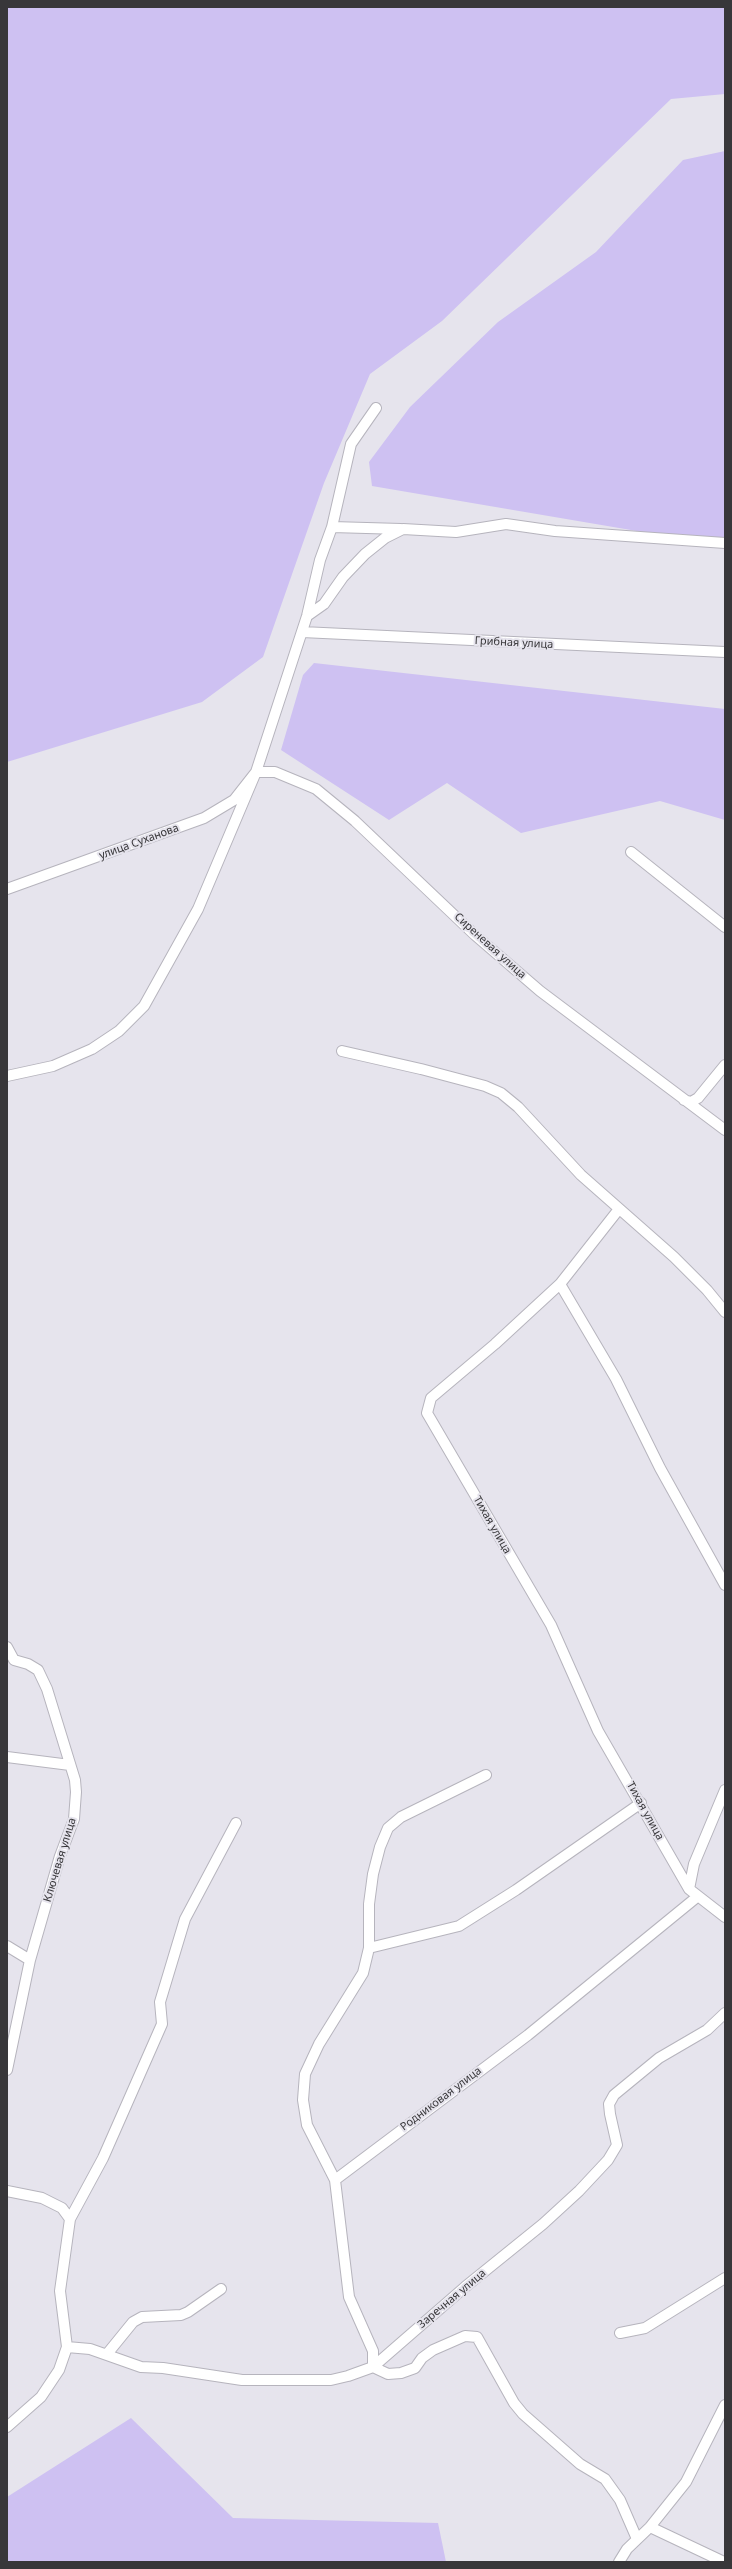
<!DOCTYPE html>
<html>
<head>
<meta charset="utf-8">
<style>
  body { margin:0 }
  #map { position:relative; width:732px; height:2569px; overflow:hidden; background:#e6e4ed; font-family:"Noto Sans",sans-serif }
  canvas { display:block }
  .frame { position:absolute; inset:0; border:8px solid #38373a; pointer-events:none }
</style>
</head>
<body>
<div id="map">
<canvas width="732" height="2569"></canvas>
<div class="frame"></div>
</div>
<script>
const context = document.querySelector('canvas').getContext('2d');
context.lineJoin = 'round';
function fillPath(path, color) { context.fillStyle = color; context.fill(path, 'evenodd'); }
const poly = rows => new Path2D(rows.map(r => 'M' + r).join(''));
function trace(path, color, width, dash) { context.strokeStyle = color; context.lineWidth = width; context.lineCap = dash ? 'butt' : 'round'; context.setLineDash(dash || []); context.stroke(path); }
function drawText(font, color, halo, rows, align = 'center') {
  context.font = font + ' "Noto Sans",sans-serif'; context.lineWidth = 4; context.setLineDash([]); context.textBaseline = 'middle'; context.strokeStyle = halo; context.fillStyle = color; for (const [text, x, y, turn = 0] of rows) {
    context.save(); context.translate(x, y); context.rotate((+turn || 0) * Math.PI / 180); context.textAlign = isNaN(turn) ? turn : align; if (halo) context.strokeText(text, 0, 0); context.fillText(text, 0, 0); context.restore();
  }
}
fillPath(poly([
  [7,7,725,7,725,94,671,99,442,321,370,374,324,483,263,657,202,702,7,762],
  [725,151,725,546,372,486,369,462,410,407,498,322,596,252,683,160],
  [314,663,725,709,725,820,660,801,521,833,447,783,389,820,281,750,303,675],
  [131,2418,233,2518,438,2523,446,2562,7,2562,7,2497]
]), '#cec1f2');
const street = poly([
  [332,527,401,529],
  [307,616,324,604,343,577,365,554,385,538,403,529,456,532,506,524,555,531,725,543],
  [302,632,725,652],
  [631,852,725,927],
  [7,889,204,818,234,800,256,772,275,772,316,789,355,821,475,935,540,991,725,1130],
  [342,1051,421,1069,485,1086,501,1093,518,1107,581,1175,674,1257,707,1290,725,1312],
  [7,1076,53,1066,92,1049,119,1031,144,1006,198,909,256,772,307,616,320,560,332,527,351,444,376,408],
  [684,1100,691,1102,698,1098,725,1065],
  [619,1209,560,1284,495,1344,431,1398,427,1413,551,1625,598,1731,689,1889,725,1917],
  [560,1284,616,1379,660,1468,725,1585],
  [7,1647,14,1660,28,1664,38,1670,47,1689,75,1780,76,1792,74,1819,60,1856,30,1960,7,2070],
  [7,1757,70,1765],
  [689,1889,694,1864,725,1790],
  [7,1946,30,1960],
  [369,1948,459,1926,516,1890,641,1803],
  [335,2180,307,2125,303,2100,305,2074,319,2044,363,1973,369,1948,369,1904,373,1874,380,1847,388,1828,401,1817,486,1775],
  [7,2191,42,2198,62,2208,70,2219,60,2291,67,2347,59,2370,41,2397,7,2427],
  [70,2219,103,2158,162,2024,160,2002,185,1919,236,1823],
  [620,2333,645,2328,725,2278],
  [67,2347,90,2349,141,2367,163,2368,242,2380,331,2380,348,2376,373,2367,465,2287,543,2224,579,2191,608,2160,617,2145,610,2114,609,2104,614,2095,659,2058,707,2030,725,2013],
  [107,2354,133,2322,142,2317,181,2315,188,2312,221,2289],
  [373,2367,373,2351,349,2297,335,2180,528,2035,697,1897],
  [373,2367,388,2374,401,2373,415,2368,422,2358,433,2350,465,2336,477,2337,514,2403,523,2414,580,2464,605,2479,620,2500,637,2539],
  [650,2527,724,2562],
  [619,2562,627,2549,650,2527,686,2482,725,2405]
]);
trace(street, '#b6b4bd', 12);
trace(street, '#fff', 10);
drawText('11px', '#38373a', '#e6e4ed', [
  ["Грибная улица",514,643,3],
  ["улица Суханова",139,842,-20],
  ["Сиреневая улица",490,946,42],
  ["Тихая улица",492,1525,60],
  ["Тихая улица",645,1811,61],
  ["Ключевая улица",60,1860,-73],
  ["Родниковая улица",441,2099,-37],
  ["Заречная улица",452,2299,-40]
]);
</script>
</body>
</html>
